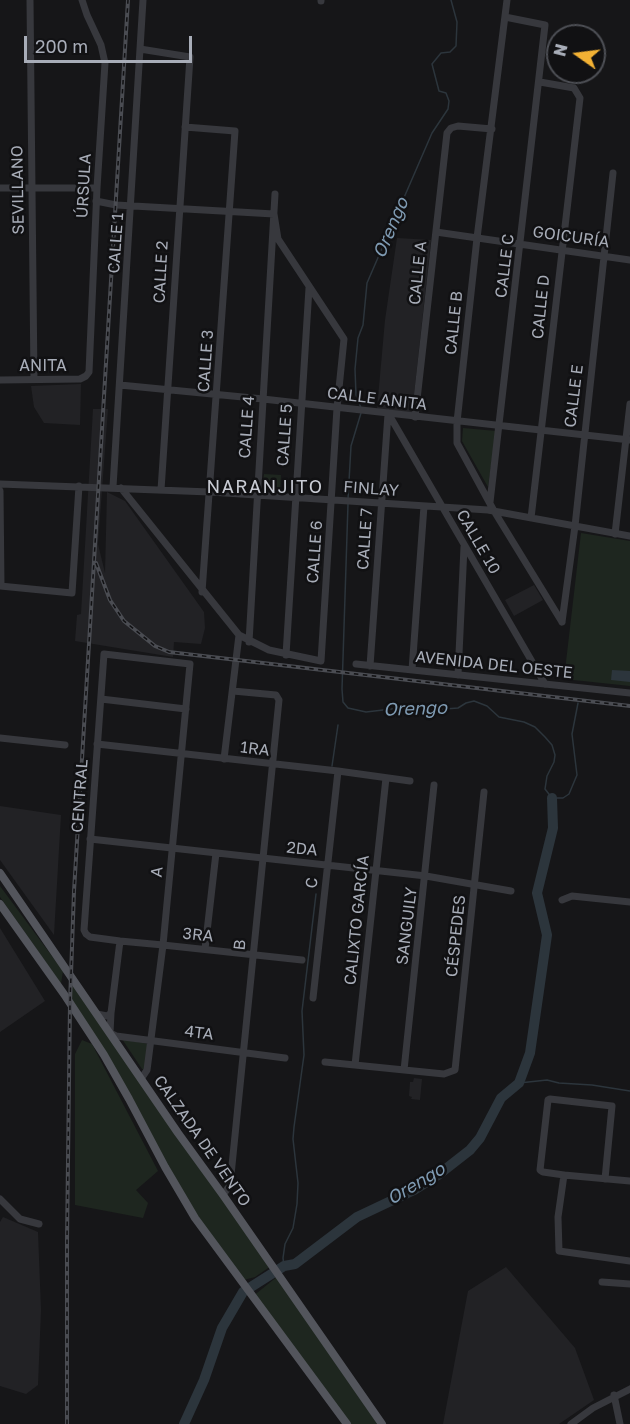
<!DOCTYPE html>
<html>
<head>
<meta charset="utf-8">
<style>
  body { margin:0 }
  #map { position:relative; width:630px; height:1424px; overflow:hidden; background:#161618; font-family:"Golos Text",sans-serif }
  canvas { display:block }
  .north { position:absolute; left:546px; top:24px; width:60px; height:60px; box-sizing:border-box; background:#111113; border:2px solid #4d4f55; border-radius:50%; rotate:284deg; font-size:16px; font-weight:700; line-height:24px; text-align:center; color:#a8adb8 }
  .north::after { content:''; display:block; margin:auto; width:21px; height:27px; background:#f2b134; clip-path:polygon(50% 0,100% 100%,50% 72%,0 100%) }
  .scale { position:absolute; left:24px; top:36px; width:168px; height:27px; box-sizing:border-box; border:3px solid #a8adb8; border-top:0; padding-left:8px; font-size:18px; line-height:21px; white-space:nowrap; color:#a8adb8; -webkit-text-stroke:4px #111113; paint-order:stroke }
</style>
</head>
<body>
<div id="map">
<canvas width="630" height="1424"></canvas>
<div class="north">N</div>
<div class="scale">200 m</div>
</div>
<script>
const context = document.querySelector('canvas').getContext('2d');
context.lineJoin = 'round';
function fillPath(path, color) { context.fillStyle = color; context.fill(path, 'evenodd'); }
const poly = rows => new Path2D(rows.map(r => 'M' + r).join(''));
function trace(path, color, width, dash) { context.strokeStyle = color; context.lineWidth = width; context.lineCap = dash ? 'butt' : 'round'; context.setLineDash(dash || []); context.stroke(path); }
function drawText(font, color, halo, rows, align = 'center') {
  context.font = font + ' "Golos Text",sans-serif'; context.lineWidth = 5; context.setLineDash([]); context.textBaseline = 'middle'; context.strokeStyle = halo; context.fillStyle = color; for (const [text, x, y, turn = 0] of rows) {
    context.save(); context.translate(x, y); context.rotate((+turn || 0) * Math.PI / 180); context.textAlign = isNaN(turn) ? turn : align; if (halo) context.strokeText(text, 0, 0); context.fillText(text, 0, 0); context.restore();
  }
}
fillPath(poly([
  [397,238,431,240,412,413,377,409,385,320],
  [81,384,80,425,44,423,34,407,31,386],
  [93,409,108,409,98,544,105,573,107,492,125,501,204,612,205,628,201,644,174,642,173,657,75,641,77,615,81,614],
  [534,585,543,600,514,616,505,600],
  [0,806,61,815,54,935,0,860],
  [0,928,45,1001,0,1032],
  [414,1078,422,1079,420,1100,411,1099,412,1097,409,1096,410,1082,413,1082],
  [3,1217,38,1232,41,1310,38,1385,26,1394,0,1386,0,1222],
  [506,1267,575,1348,594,1400,559,1424,443,1424,468,1291]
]), '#222225');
fillPath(poly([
  [463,428,496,431,488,487,462,441],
  [264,474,281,475,280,492,262,491],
  [581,533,630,541,630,686,564,679],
  [0,886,63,971,61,984,0,897],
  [71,975,271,1266,255,1277,240,1281,195,1218,70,1003],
  [122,1039,148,1044,145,1069,142,1069],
  [82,1040,92,1044,158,1171,136,1190,148,1203,143,1218,75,1205,75,1054],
  [278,1276,382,1424,347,1424,252,1297]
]), '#1e261f');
fillPath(poly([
  [612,670,630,671,630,682,611,680]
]), '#2c353c');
trace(poly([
  [361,408,356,395,355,369,358,338,363,325,367,283,432,133,448,109,449,101,446,93,439,91,432,64,441,53,450,52,456,46,457,22,451,0],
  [348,499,351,446,361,413],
  [348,504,342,689,343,702,348,708,366,712,409,707,432,710,458,708,466,703,474,701,487,706,499,717,524,722,535,727,545,737,552,745,555,755,554,762,547,776,545,789,552,798,563,798,569,794,577,775,572,734,578,703],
  [332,766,338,725],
  [519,1083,547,1080,559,1083,592,1085,630,1091],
  [284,1266,283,1258,285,1244,293,1228,297,1204,298,1183,293,1139,294,1127,304,1055,302,1011,316,894]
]), '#2c353c', 1.5);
trace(poly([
  [184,1424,204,1380,222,1328,243,1292,284,1266,295,1264,357,1217,414,1190,438,1175,470,1150,480,1138,501,1098,519,1083,530,1053,547,935,537,893,553,828,552,798]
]), '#2c353c', 10);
trace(poly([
  [30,0,34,379],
  [507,0,477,238,457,422,457,443,494,511,562,622],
  [321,1,321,0],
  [140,49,190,57,161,490],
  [185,127,235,131,202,592],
  [0,188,97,188],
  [96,201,116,205,274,214],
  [436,232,630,260],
  [0,380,80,379,86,376,89,372,97,188,105,63,101,45,87,15,82,0],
  [120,385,263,399,630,440],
  [388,413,545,684],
  [415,417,447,133,451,128,458,126,492,129],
  [0,484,210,492,488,510,630,536],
  [113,487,143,0],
  [121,488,239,635,269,650,321,661,337,408,344,339,278,239,274,214],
  [0,491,1,586],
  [490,502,545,25,505,17],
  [531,518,580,98,574,88,540,82],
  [615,534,630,404],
  [0,586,72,593,79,486],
  [562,622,575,526,613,173],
  [249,642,275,194],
  [286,655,309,288],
  [356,664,630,693],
  [370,666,388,414],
  [412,670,424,506],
  [458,675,464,547],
  [101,699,186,709],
  [0,738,65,745],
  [97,744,338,771,410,781],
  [224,759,239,635],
  [90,839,426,876,511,891],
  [562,900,572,896,630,902],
  [205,949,216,853],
  [313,998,338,771],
  [111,1013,110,1033,116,1036,285,1058],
  [97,1014,107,1016,111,1013,120,941],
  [325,1062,444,1074,455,1070,484,792],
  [355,1065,386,778],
  [404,1070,434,785],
  [141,1079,147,1070,163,945,190,664,104,654,84,930,86,934,90,937,120,941,163,945,302,960],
  [564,1175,558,1217,559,1251,630,1261],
  [605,1179,612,1106,550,1099,548,1100,540,1170,543,1172,564,1175,630,1181],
  [223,1195,230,1185,279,700,276,695,233,691],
  [0,1199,20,1219,39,1224],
  [602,1282,630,1284],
  [614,1395,620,1424],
  [571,1424,593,1408,630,1389]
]), '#37383d', 7);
trace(poly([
  [0,873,178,1133,223,1195,382,1424],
  [0,904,66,997,104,1055,129,1099,165,1167,195,1218,347,1424]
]), '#53555c', 8);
const rail = poly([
  [96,563,110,600,124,621,155,646,169,652,630,706],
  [67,1424,67,1240,70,1003,74,891,128,0]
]);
trace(rail, '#4a4c52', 4);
trace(rail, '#111113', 1.5, [4.5]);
drawText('16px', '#a8adb8', '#111113', [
  ["ÚRSULA",84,186,-87],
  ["SEVILLANO",18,190,-91],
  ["GOICURÍA",571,237,8],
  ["CALLE 1",116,243,-86],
  ["CALLE C",505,266,-83],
  ["CALLE 2",161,272,-87],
  ["CALLE A",418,273,-84],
  ["CALLE D",541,307,-84],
  ["CALLE B",454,323,-84],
  ["CALLE 3",206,361,-86],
  ["ANITA",43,366],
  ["CALLE E",574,396,-83],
  ["CALLE ANITA",377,399,7],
  ["CALLE 4",247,427,-86],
  ["CALLE 5",285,435,-86],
  ["FINLAY",371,489,4],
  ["CALLE 7",365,539,-86],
  ["CALLE 10",478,542,60],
  ["CALLE 6",315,552,-86],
  ["AVENIDA DEL OESTE",494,665,6],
  ["1RA",255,749,7],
  ["CENTRAL",80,796,-86],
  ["2DA",302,849,6],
  ["A",157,872,-84],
  ["C",312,883,-82],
  ["CALIXTO GARCÍA",357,920,-84],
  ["SANGUILY",407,926,-83],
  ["3RA",198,935,6],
  ["CÉSPEDES",456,936,-84],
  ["B",240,945,-84],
  ["4TA",199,1033,7],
  ["CALZADA DE VENTO",202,1141,55]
]);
drawText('italic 18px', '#7f9bb3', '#111113', [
  ["Orengo",391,228,-67],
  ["Orengo",415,709,-2],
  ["Orengo",416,1184,-31]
]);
context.letterSpacing = '1.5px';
drawText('18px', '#c9ccd4', '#111113', [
  ["NARANJITO",265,487]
]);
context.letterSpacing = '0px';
</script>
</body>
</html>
